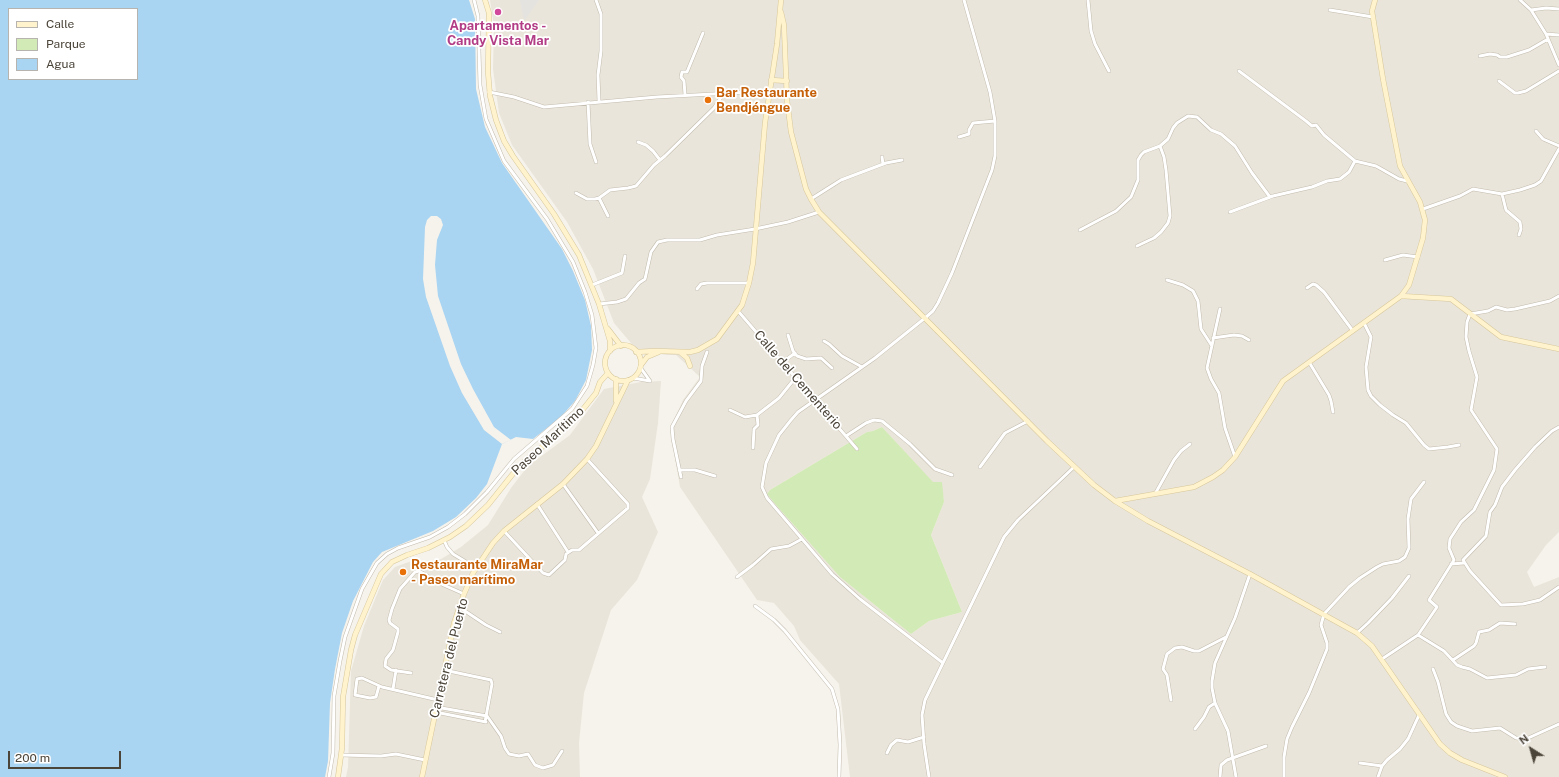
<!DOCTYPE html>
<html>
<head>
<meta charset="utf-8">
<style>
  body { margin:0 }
  #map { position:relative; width:1559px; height:777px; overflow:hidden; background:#f6f3ec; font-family:"Public Sans",sans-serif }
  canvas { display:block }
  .legend { position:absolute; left:8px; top:8px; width:130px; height:72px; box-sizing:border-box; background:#fff; border:1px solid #b7b4b0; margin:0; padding:5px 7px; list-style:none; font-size:12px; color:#4b4439 }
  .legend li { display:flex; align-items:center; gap:8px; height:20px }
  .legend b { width:20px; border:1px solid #b7b4b0 }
  .north { position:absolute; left:1511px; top:729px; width:40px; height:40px; -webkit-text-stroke:3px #fff; paint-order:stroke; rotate:323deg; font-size:11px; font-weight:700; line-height:16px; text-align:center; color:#4b4439 }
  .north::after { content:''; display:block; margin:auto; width:14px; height:18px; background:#4b4439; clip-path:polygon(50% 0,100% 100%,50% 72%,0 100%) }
  .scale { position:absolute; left:8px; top:751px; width:113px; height:18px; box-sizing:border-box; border:2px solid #4b4439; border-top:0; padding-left:5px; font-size:12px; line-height:14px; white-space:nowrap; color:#4b4439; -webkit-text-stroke:3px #fff; paint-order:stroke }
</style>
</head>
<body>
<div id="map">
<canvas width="1559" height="777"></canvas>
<ul class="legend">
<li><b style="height:5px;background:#fff3cd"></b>Calle</li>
<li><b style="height:11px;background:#d2eab5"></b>Parque</li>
<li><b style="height:11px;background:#a9d4f2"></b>Agua</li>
</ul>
<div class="north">N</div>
<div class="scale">200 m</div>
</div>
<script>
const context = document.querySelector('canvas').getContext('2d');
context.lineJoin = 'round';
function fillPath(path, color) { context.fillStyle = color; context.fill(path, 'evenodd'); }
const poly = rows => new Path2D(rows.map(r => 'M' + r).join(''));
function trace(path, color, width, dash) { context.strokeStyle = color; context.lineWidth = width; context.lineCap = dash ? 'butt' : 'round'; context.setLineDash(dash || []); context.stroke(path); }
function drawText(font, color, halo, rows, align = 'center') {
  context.font = font + ' "Public Sans",sans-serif'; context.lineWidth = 3.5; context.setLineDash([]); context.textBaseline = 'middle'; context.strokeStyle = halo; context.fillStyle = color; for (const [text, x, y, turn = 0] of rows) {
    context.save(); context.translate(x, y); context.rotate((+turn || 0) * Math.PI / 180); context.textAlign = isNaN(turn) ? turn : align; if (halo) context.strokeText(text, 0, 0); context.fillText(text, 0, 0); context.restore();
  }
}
fillPath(poly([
  [490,0,1559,0,1559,532,1546,545,1527,572,1534,587,1559,577,1559,777,850,777,839,684,800,640,794,626,774,603,757,600,680,487,672,441,672,424,683,400,700,377,676,355,666,355,636,349,614,323,593,269,567,222,512,145,499,113,493,69,494,26],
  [882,427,933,483,941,482,944,502,931,535,962,612,929,621,911,634,840,577,776,505,767,494,770,490,867,432,873,431],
  [661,381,658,423,650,479,642,497,658,532,637,580,611,610,584,693,579,743,580,777,346,777,348,767,351,671,364,626,383,580,395,567,417,559,425,564,441,559,461,547,488,525,511,488,528,466,570,435,604,389,641,382]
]), '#eae5da');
fillPath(poly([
  [882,427,933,482,942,482,944,502,931,535,962,612,929,621,911,634,840,577,776,505,767,494,770,490,867,432,873,431]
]), '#d2eab5');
fillPath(poly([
  [520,0,539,0,525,20,523,17]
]), '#e5e3e0');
fillPath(poly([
  [0,0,469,0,475,19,476,89,485,127,502,163,562,249,573,271,585,300,591,326,592,350,586,380,575,401,560,418,533,439,516,437,502,444,487,484,476,498,456,517,433,531,382,552,373,562,353,601,342,633,335,669,330,703,328,761,325,777,0,777],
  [9,9,137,9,137,79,9,79]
]), '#a9d4f2');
fillPath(poly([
  [431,216,437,216,441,219,443,225,437,240,435,265,438,296,461,364,473,389,494,427,511,440,502,444,484,430,462,393,450,366,426,297,423,279,425,227,427,220]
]), '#f6f3ec');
const street = poly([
  [596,0,601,14,601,51,598,75,599,101],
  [1088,0,1091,31,1095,44,1109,71],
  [1520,0,1531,10,1546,34,1559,35],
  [1330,10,1373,17],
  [1531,10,1546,8,1559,9],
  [1546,34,1559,65],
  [1480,56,1490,54,1497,55,1500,57,1507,57,1529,50,1548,39],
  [1239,71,1306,121,1312,126,1316,125,1324,135,1355,161,1376,166,1399,179,1407,181],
  [1499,81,1515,93,1518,93,1526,91,1559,71],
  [489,92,514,97,544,107,657,97,769,91],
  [685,95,684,81,681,77,682,72,687,72,703,33],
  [588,102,590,144,596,162],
  [1536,131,1543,139,1559,146],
  [959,137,969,134,969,130,973,123,995,121],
  [638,142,646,145,653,151,660,160],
  [882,157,883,164],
  [576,193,587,199,595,199,599,198,610,190,628,188,636,186,654,165,665,156,714,108,724,93],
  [1502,194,1506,210,1520,222,1521,229,1519,235],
  [599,198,608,216],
  [811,199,841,180,886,163,902,160],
  [1423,209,1460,196,1473,189,1502,194,1520,190,1535,185,1541,181,1559,149],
  [1230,212,1273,196,1312,187,1327,181,1340,179,1349,172,1355,161],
  [1080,230,1116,211,1131,197,1138,180,1138,160,1141,155,1144,152,1160,146,1168,139,1173,128,1177,123,1188,116,1197,117,1211,130,1221,134,1235,146,1252,173,1270,197],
  [1137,246,1154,238,1161,232,1168,223,1170,216,1166,170,1164,157,1160,146],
  [1385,260,1403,255,1418,257],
  [1167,280,1183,285,1193,291,1198,301,1201,329,1212,346],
  [592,285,622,273,625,256],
  [1307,288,1313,284,1316,285,1324,292,1353,331],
  [697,289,701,284,707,283,749,283],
  [599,304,617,302,626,299,639,283,645,279,651,252,658,242,667,240,700,240,717,235,755,229,788,222,819,212],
  [1220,309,1207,368,1211,379,1219,393,1225,428,1235,457],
  [738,311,857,449],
  [1364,323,1371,337,1366,367,1368,390,1371,396,1380,405,1393,415,1406,423,1424,445,1429,449,1448,447,1459,445],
  [788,335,793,351,797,356,806,359,821,358,832,368],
  [1213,338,1234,335,1242,336,1249,340],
  [824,341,829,344,842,356,862,367],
  [783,362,795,353],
  [1309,362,1329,395,1331,401,1333,412],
  [640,367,650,381],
  [633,378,650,381],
  [730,410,745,417,757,415,779,398,796,377],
  [1559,427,1552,431,1535,447,1515,470,1502,487,1495,505,1490,512,1486,536,1463,560,1470,571,1501,605,1523,604,1540,600,1559,587],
  [846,436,866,423,874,420,882,421,910,444,935,469,952,475],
  [753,448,754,429,758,425,757,415],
  [980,467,1005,433,1028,421],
  [679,470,695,470,715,476],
  [681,477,673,439,672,427,686,401,701,381,702,366,707,352],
  [563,484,598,533],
  [1155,494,1174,460,1181,451,1190,444],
  [537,504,568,552],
  [504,531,543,573,549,575,565,560,566,554,572,550,579,550,628,508,628,504,587,459],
  [444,540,447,547,453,554,476,568],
  [1451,564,1464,563],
  [737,577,753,565,771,549,789,546,802,539],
  [755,606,774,620,785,631,832,689,838,709,840,745,839,777],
  [459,607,486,625,500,632],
  [1357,633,1368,623,1392,598,1409,576],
  [1418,635,1444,651,1457,665,1462,667,1470,669,1487,678,1516,675,1528,669,1545,667],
  [1382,659,1418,635,1437,607,1429,600,1454,560,1449,548,1450,539,1461,522,1474,510,1494,470,1497,449,1471,410,1477,377,1469,351,1466,337,1467,322,1470,314,1488,311,1496,307,1507,310,1515,309,1550,301,1559,296],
  [1453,660,1474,646,1476,643,1479,632,1489,630,1500,623,1515,624],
  [943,663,860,599,832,574,767,498,762,487,766,463,779,435,791,420,798,412,875,358,925,318,933,311,938,303,952,273,992,170,995,156,995,121,990,92,964,0],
  [1433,669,1438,682,1446,714,1451,722,1457,726,1472,731,1500,728,1516,738,1526,739,1559,724],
  [444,670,491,680,492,684,485,722],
  [411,673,391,670,385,666,386,659,393,650,398,632,398,629,390,623,389,620,392,609,400,589,415,572,419,571,439,583,464,594],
  [379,686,376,697,370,698,355,695,357,679,362,678,382,687,438,700],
  [393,689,396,670],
  [1171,700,1167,675,1163,669,1167,654,1175,648,1182,647,1194,651,1199,651,1226,637],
  [436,707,487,716],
  [435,712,486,722],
  [487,716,501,736,505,748,509,754,519,756,528,754,535,765,543,768,553,765,562,751],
  [1195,729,1204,717,1209,707,1215,703],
  [887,753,891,745,897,740,908,742,924,737],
  [341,755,381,756,396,754,425,760],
  [1360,763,1382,766],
  [329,777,333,753,334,696,340,661,345,637,362,589,377,563,387,554,398,548,430,537,448,527,465,514,487,492,514,459,572,409,587,386,593,365,596,348,592,315,585,292,573,262,547,219,504,161,486,119,480,85,478,16,474,0],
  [929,777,924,744,922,715,925,700,1004,537,1018,520,1074,467],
  [1220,777,1221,765,1227,760,1266,746],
  [1236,777,1228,731,1215,703,1212,688,1212,681,1215,663,1235,618,1250,574],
  [1284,777,1284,757,1287,739,1292,727,1309,693,1327,649,1327,643,1321,625,1324,614,1349,587,1360,578,1377,567,1383,564,1399,561,1405,557,1409,548,1408,519,1411,499,1424,482],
  [1378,777,1382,766,1387,760,1400,749,1408,739,1419,715]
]);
const secondary = poly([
  [485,0,489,13,488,72,490,96,496,120,504,141,513,156,554,214,579,255,599,304,610,341,610,351],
  [781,12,784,25,787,100,791,132,806,189,811,199,819,212,1047,441,1094,485,1115,501,1148,521,1250,574,1357,633,1372,646,1440,744,1450,753,1462,760,1505,777],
  [771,80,787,81],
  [1401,296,1451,299,1501,337,1559,349],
  [608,329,621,346],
  '605 363a18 18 0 1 1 36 0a18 18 0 1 1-36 0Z',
  [636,352,655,351,690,352,698,350,717,339,742,305,749,283,753,263,765,123,777,44,781,0],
  [681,353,687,358,690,366],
  [641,365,647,357,659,352],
  [616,379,616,401],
  [1115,501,1194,487,1213,477,1223,470,1235,457,1283,381,1401,296,1409,285,1423,238,1425,220,1420,202,1400,166,1383,79,1372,11,1375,0],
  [338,777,342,748,343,697,351,650,355,635,381,574,392,562,407,555,428,548,450,537,466,526,488,505,520,465,548,442,580,413,596,393,600,382,608,373],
  [422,777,454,623,464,594,473,573,493,543,504,531,563,484,587,459,596,446,628,380]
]);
trace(street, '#c2bbae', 4);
trace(secondary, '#d6c79b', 5.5);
trace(street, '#fff', 3);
trace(secondary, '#fff3cd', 4.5);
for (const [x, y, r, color] of [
  [498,12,4,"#d1479c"],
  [708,100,4,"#e8710a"],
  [403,572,4,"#e8710a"]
]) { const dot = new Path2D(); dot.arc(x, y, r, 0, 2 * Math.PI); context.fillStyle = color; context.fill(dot); trace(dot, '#fff', 1.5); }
drawText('bold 13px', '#b23c85', '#fff', [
  ["Apartamentos -",498,26],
  ["Candy Vista Mar",498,41]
]);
drawText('bold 13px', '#c56008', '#fff', [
  ["Bar Restaurante",716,93],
  ["Bendjéngue",716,108],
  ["Restaurante MiraMar",411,565],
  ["- Paseo marítimo",411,580]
], 'left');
drawText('13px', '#4b4439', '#fff', [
  ["Calle del Cementerio",798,380,49],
  ["Paseo Marítimo",548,441,-43],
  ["Carretera del Puerto",449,658,-76]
]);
</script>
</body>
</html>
